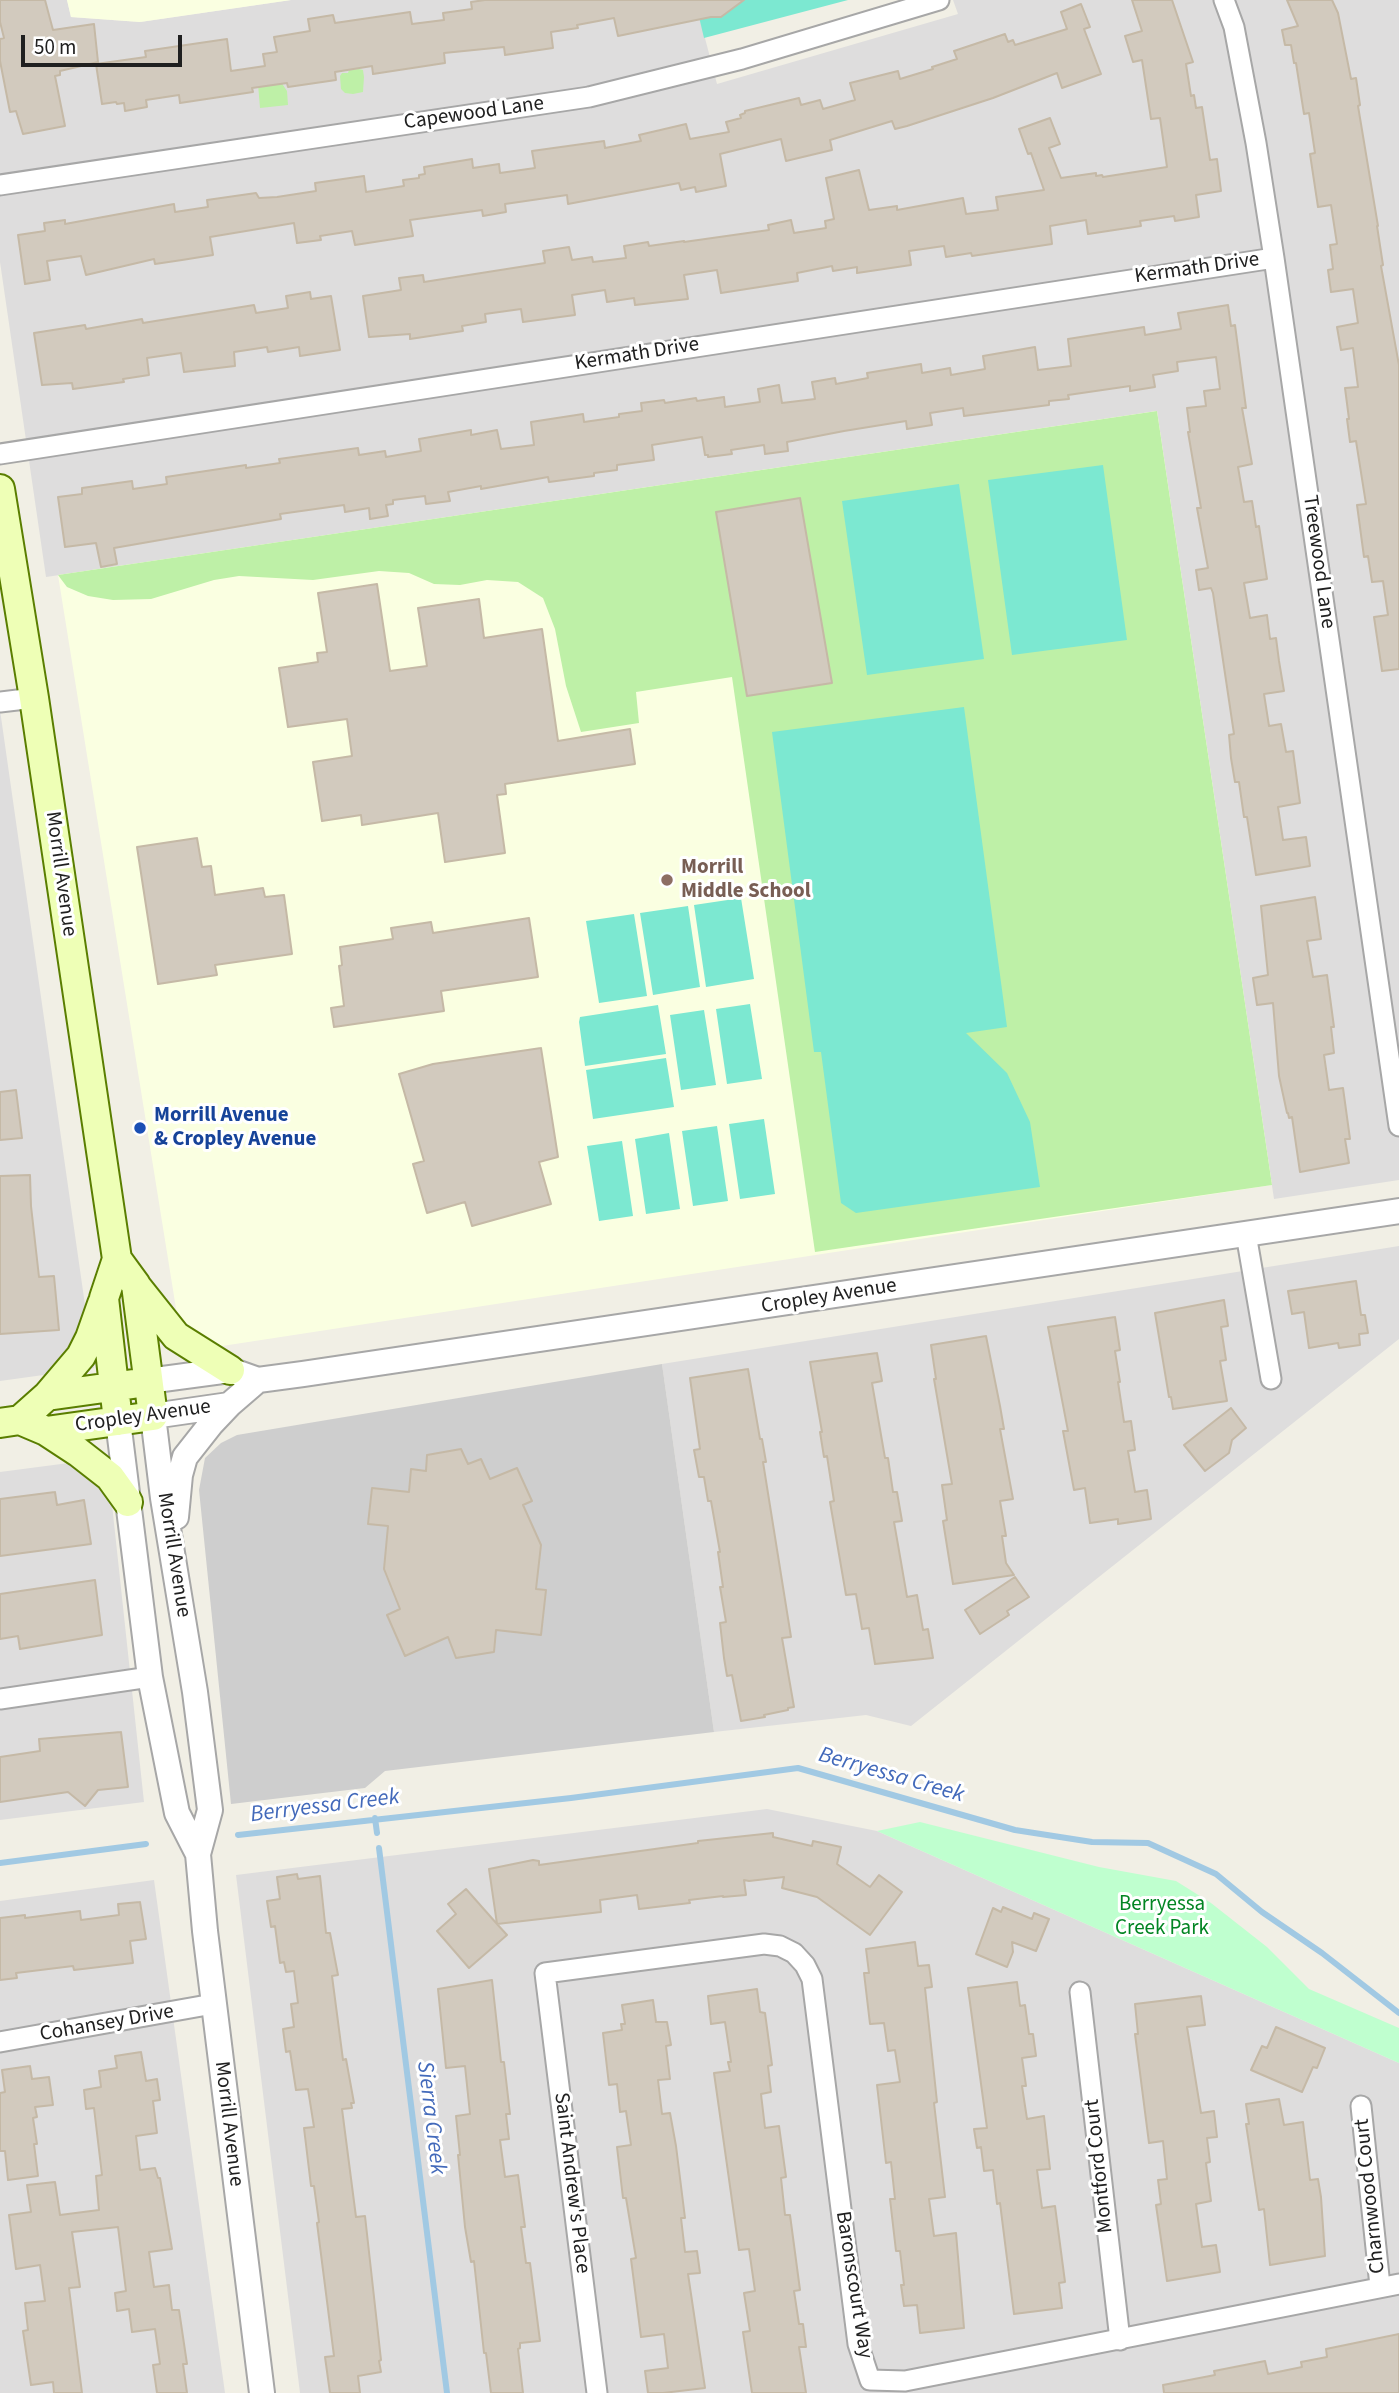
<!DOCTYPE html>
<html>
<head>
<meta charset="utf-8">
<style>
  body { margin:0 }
  #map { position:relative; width:1399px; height:2393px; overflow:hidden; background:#f1efe5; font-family:"Source Sans 3",sans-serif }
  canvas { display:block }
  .scale { position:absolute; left:21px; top:35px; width:161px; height:32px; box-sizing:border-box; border:4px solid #202020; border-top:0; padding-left:9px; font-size:21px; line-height:24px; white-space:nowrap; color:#202020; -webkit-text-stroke:5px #fff; paint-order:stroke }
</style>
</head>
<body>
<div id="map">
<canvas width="1399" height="2393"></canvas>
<div class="scale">50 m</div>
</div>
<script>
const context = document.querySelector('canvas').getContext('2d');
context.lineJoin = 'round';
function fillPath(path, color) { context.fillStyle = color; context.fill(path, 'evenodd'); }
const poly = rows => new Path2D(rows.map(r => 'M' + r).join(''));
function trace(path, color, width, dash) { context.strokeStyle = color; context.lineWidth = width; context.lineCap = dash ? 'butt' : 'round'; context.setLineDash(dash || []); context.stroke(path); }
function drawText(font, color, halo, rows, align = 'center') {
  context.font = font + ' "Source Sans 3",sans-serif'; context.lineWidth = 6; context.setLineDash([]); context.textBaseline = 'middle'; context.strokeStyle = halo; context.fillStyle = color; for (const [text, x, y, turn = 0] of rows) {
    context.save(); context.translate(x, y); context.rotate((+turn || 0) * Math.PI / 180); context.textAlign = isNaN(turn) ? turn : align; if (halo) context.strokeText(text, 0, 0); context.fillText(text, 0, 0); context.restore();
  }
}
fillPath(poly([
  [0,0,67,0,71,17,140,22,291,0,695,0,717,84,958,14,953,0,1399,0,1399,1180,1274,1199,1157,411,46,577,0,262],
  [0,710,94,1368,0,1381],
  [1399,1246,1399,1339,911,1726,866,1715,714,1732,662,1364],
  [107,1458,144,1802,0,1820,0,1472],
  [767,1809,877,1831,1399,2063,1399,2393,300,2393,236,1875],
  [154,1880,225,2393,0,2393,0,1901]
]), '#dedddd');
fillPath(poly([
  [67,0,291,0,140,22,71,17],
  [1157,411,1272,1185,183,1352,58,575]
]), '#faffe1');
fillPath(poly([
  [662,1364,714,1732,385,1771,365,1788,231,1804,199,1490,205,1458,221,1443,237,1435]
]), '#cecece');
fillPath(poly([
  [359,69,363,70,364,77,363,92,353,94,345,93,341,89,340,76,342,73,348,73,349,70],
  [281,82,287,91,288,105,260,108,258,84],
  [1157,411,1272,1185,815,1252,732,677,636,692,639,723,581,732,566,686,555,629,543,598,518,582,487,580,460,585,434,584,409,573,379,571,313,580,239,576,214,580,151,599,113,600,88,596,67,587,58,575]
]), '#bef0a7');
fillPath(poly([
  [920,1822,1099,1867,1176,1881,1211,1903,1267,1947,1309,1989,1399,2028,1399,2063,877,1831]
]), '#bfffcf');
fillPath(poly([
  [695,0,848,0,704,38],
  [1103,465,1127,640,1012,655,988,480],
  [959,484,984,659,867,675,842,501],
  [964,707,1007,1027,966,1033,1007,1073,1030,1122,1040,1187,856,1213,841,1203,821,1052,814,1052,772,732],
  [741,898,754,979,706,987,694,905],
  [688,906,700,987,653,995,640,913],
  [634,914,647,996,599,1003,586,921],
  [750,1004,762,1079,727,1084,716,1009],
  [658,1005,666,1054,585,1066,579,1022,580,1017],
  [704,1010,716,1085,681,1090,670,1015],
  [666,1058,674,1107,593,1119,586,1070],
  [764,1119,775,1194,740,1199,729,1124],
  [717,1126,728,1201,693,1206,682,1131],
  [669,1133,680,1209,646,1214,635,1139],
  [622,1141,633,1216,599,1221,587,1146]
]), '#7ce8d1');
trace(poly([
  [375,1818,377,1833],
  [238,1835,571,1798,798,1768,1015,1830,1092,1842,1148,1843,1216,1874,1262,1912,1322,1953,1399,2013],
  [379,1848,447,2393],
  [0,1863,146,1844]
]), '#a1c9e3', 6);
const building = poly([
  [0,0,45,0,53,30,94,24,98,62,60,71,60,75,55,76,65,126,23,134,16,111,10,112,0,61,0,39,4,38,0,22,0,0],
  [485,0,744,0,721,17,711,17,618,36,614,18,577,25,578,28,551,32,553,48,505,55,504,47,444,53,445,63,373,74,372,66,335,72,336,80,288,87,287,83,252,88,253,92,180,103,179,95,146,100,147,107,125,111,124,103,117,104,116,102,102,104,96,64,146,57,145,51,227,39,231,71,265,66,263,54,277,52,274,37,310,31,308,19,333,15,335,23,410,12,412,24,444,20,443,13,472,9,471,2,485,0],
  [1132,0,1172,0,1193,62,1186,64,1191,96,1194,95,1196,108,1202,107,1210,160,1217,159,1221,191,1196,195,1199,217,1175,221,1174,216,1140,221,1141,226,1088,234,1086,220,1050,226,1052,244,972,256,971,253,946,257,944,246,909,251,911,265,857,273,857,267,833,271,832,266,797,273,798,281,721,293,717,270,684,275,688,299,635,305,634,298,607,302,605,290,572,295,575,315,523,322,521,309,485,314,486,322,462,326,463,331,410,339,410,334,369,337,363,296,401,290,399,278,423,275,424,282,545,263,543,251,569,247,572,260,592,257,593,262,626,258,624,246,648,242,649,246,684,241,684,242,769,230,768,225,791,220,794,233,826,228,825,221,834,219,826,178,859,170,869,210,897,206,897,210,963,198,966,214,998,210,996,197,1044,190,1031,153,1028,154,1019,129,1050,118,1060,144,1049,148,1061,178,1096,173,1096,176,1102,175,1103,177,1167,167,1160,118,1151,119,1142,60,1133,62,1125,36,1142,31,1132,0],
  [1287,0,1332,0,1338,13,1351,79,1356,78,1360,105,1358,106,1378,226,1377,226,1383,265,1381,266,1399,365,1399,669,1382,671,1374,617,1388,615,1383,581,1372,582,1368,556,1364,557,1357,505,1366,504,1356,441,1350,442,1347,419,1349,419,1345,388,1358,387,1353,348,1341,350,1337,327,1358,323,1353,289,1331,292,1328,270,1333,269,1330,245,1337,244,1331,205,1318,207,1310,154,1315,153,1309,113,1304,114,1296,63,1294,63,1291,45,1285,45,1282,30,1298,26,1287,0],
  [1081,4,1090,27,1084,29,1101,74,1062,88,1057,73,993,98,907,126,895,129,892,121,830,140,832,150,786,161,781,139,720,154,726,186,696,192,695,187,681,190,679,183,568,204,567,195,505,204,506,212,483,216,482,210,410,220,413,236,355,245,352,231,320,236,321,240,297,243,294,223,210,237,213,255,182,260,155,264,154,259,86,275,81,256,47,261,50,280,25,284,18,235,45,231,44,223,65,220,65,224,174,204,175,212,208,207,207,200,256,193,259,198,277,197,316,191,315,183,364,176,366,192,404,186,403,180,419,178,419,175,425,174,424,167,472,159,473,168,499,164,500,173,535,168,532,151,604,141,605,148,641,141,639,135,686,124,690,139,729,132,726,122,741,118,740,115,745,113,745,111,799,98,801,105,820,100,823,109,855,100,850,83,898,71,900,79,933,69,932,67,957,59,954,51,1005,34,1008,42,1013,40,1015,45,1067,29,1061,12,1081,4],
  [310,292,311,299,331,296,340,350,300,356,299,347,268,352,267,347,234,352,235,366,184,372,181,353,147,358,149,375,123,379,124,382,73,389,72,383,42,385,34,333,85,325,86,329,142,319,143,323,254,305,256,313,288,308,286,296,310,292],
  [1228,305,1231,326,1235,325,1246,408,1242,408,1252,464,1238,467,1244,502,1252,501,1256,527,1259,526,1267,579,1244,583,1250,618,1267,615,1270,639,1276,638,1279,661,1284,691,1264,694,1269,726,1281,724,1286,752,1293,751,1300,803,1278,807,1283,840,1306,837,1310,866,1256,875,1247,817,1244,817,1239,782,1235,782,1231,758,1229,735,1234,734,1213,593,1211,588,1199,590,1196,570,1208,568,1197,508,1201,508,1188,432,1190,432,1187,408,1206,406,1204,391,1220,389,1216,357,1177,362,1178,371,1153,375,1155,387,1130,391,1130,386,1068,395,1069,399,1049,401,1049,405,964,416,963,408,930,413,932,425,907,429,906,421,844,431,787,442,788,451,765,454,764,445,731,450,732,454,708,457,708,455,705,455,702,437,652,445,654,460,617,465,617,470,594,473,594,476,549,482,548,477,481,489,481,486,448,492,450,501,426,504,425,496,393,500,393,504,386,505,388,516,370,519,369,508,345,512,344,505,280,514,281,519,114,548,117,564,101,567,96,543,65,547,58,497,82,494,82,488,132,481,133,489,167,484,166,477,246,465,246,468,280,463,279,459,358,448,359,455,385,451,386,457,421,451,419,439,471,430,471,435,497,430,501,449,534,445,531,422,583,414,584,422,619,417,619,414,642,411,641,403,664,400,665,403,696,398,697,401,724,397,725,407,760,402,758,389,779,385,782,403,815,399,812,382,835,378,836,384,868,378,867,373,921,364,922,373,950,368,951,375,985,369,983,356,1035,347,1038,370,1071,366,1068,339,1144,327,1145,335,1181,329,1178,313,1228,305],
  [800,498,832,683,747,696,716,512,800,498],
  [377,584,390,671,427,666,418,608,479,599,484,638,542,629,558,741,630,729,635,764,505,784,506,794,497,795,505,853,445,862,438,813,362,825,361,815,322,821,313,762,352,756,347,719,288,727,279,668,318,662,317,653,327,652,318,593,377,584],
  [197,838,202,867,211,866,215,895,263,888,265,897,284,895,292,954,215,965,217,975,158,984,137,847,197,838],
  [1315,897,1321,939,1307,941,1313,977,1327,975,1334,1027,1331,1027,1334,1053,1324,1055,1329,1090,1343,1088,1350,1139,1345,1139,1349,1163,1300,1172,1292,1117,1289,1118,1288,1113,1287,1113,1279,1076,1273,1003,1257,1005,1253,978,1268,975,1261,906,1315,897],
  [529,918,538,977,441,991,444,1011,334,1027,331,1008,344,1006,339,966,342,965,340,947,393,939,391,928,431,922,433,933,529,918],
  [541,1048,558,1157,539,1162,551,1204,472,1226,465,1202,427,1213,413,1164,424,1161,399,1074,433,1064,541,1048],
  [16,1090,22,1138,0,1140,0,1092,16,1090],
  [30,1175,31,1206,39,1277,54,1276,59,1330,0,1334,0,1176,30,1175],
  [1356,1281,1361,1315,1365,1315,1368,1333,1359,1334,1360,1345,1339,1348,1338,1343,1309,1348,1304,1312,1292,1314,1288,1291,1356,1281],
  [1224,1300,1228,1326,1221,1327,1226,1360,1220,1361,1227,1401,1173,1409,1171,1397,1169,1397,1155,1313,1224,1300],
  [1115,1317,1120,1350,1115,1351,1120,1382,1118,1382,1124,1422,1131,1421,1135,1450,1128,1451,1135,1492,1147,1490,1151,1519,1118,1524,1118,1519,1090,1523,1085,1488,1074,1490,1063,1431,1068,1431,1048,1327,1115,1317],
  [986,1336,1000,1406,1004,1429,1000,1429,1013,1499,1000,1501,1006,1536,1002,1536,1006,1563,1014,1575,953,1584,943,1521,947,1520,942,1485,952,1484,934,1379,936,1379,931,1345,986,1336],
  [877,1353,882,1381,872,1383,885,1458,888,1458,893,1492,897,1492,902,1521,894,1522,901,1562,907,1597,917,1595,923,1630,928,1629,933,1658,875,1664,869,1628,862,1629,856,1594,846,1595,830,1502,834,1501,827,1456,824,1457,820,1432,822,1432,810,1362,877,1353],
  [748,1369,760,1439,762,1439,766,1462,763,1462,791,1637,782,1638,794,1707,788,1708,788,1710,764,1715,765,1717,741,1721,732,1675,727,1676,724,1658,720,1623,726,1622,720,1587,723,1587,718,1552,720,1552,711,1501,708,1501,704,1477,699,1477,694,1450,700,1449,690,1378,748,1369],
  [1231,1408,1246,1428,1232,1440,1229,1453,1205,1471,1184,1445,1231,1408],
  [461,1449,468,1464,481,1459,490,1479,517,1468,532,1501,523,1505,541,1545,536,1589,546,1590,541,1635,496,1630,494,1652,456,1658,448,1637,405,1656,387,1615,400,1609,384,1569,388,1526,368,1524,372,1488,409,1492,411,1469,426,1471,427,1455,461,1449],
  [55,1492,57,1505,84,1500,91,1544,0,1556,0,1499,55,1492],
  [1015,1577,1029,1597,1007,1611,1009,1615,980,1634,965,1610,1015,1577],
  [95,1580,102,1635,20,1649,18,1636,0,1639,0,1594,95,1580],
  [121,1732,128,1787,98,1790,85,1806,68,1792,0,1802,0,1757,40,1751,39,1739,121,1732],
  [773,1833,773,1837,812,1846,813,1841,841,1847,837,1864,870,1887,879,1875,902,1892,870,1935,817,1897,782,1888,784,1877,749,1881,744,1880,746,1895,723,1897,723,1896,689,1900,690,1903,639,1909,637,1895,600,1900,601,1912,497,1924,507,1935,469,1968,437,1931,456,1914,448,1904,466,1889,497,1924,489,1869,533,1860,539,1861,539,1865,698,1843,698,1841,773,1833],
  [297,1874,298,1879,320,1876,326,1933,330,1933,338,1975,332,1976,343,2060,346,2059,354,2103,351,2103,352,2108,342,2109,356,2217,365,2216,381,2360,379,2361,381,2372,358,2376,360,2393,330,2393,325,2357,334,2356,317,2223,319,2222,314,2186,311,2186,304,2128,314,2127,308,2089,296,2090,290,2051,286,2052,283,2029,294,2027,291,2004,298,2003,294,1971,286,1972,284,1962,280,1963,275,1926,271,1927,267,1901,280,1899,277,1877,297,1874],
  [140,1902,146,1939,130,1941,133,1963,74,1970,73,1966,16,1973,17,1978,0,1980,0,1918,25,1915,25,1918,80,1911,81,1920,119,1915,118,1904,140,1902],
  [1003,1907,1032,1919,1034,1913,1049,1919,1036,1951,1012,1942,1013,1952,1007,1967,976,1954,993,1908,1001,1912,1003,1907],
  [915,1942,918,1966,929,1965,932,1987,925,1988,937,2102,934,2103,945,2197,929,2199,934,2236,956,2233,964,2328,920,2333,917,2305,904,2306,901,2285,904,2285,900,2251,896,2251,890,2199,895,2199,891,2162,886,2163,877,2085,900,2082,895,2050,888,2051,884,2023,870,2024,864,1973,869,1973,866,1949,915,1942],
  [492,1980,501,2062,504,2062,510,2114,506,2114,509,2139,500,2140,505,2177,518,2175,525,2227,521,2227,526,2263,530,2263,540,2341,520,2343,520,2348,518,2349,523,2393,491,2393,486,2353,484,2353,474,2261,471,2262,465,2227,458,2155,460,2155,456,2116,470,2114,465,2066,446,2068,438,1989,492,1980],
  [1017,1982,1020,2006,1025,2005,1029,2034,1033,2034,1036,2056,1022,2058,1026,2086,1022,2086,1027,2119,1044,2116,1050,2169,1037,2170,1042,2208,1055,2206,1065,2282,1059,2283,1062,2308,1014,2314,1000,2203,997,2204,993,2170,984,2171,981,2147,977,2148,974,2129,987,2128,968,1988,1017,1982],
  [757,1989,760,2012,765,2013,772,2065,768,2066,771,2092,761,2094,765,2128,779,2126,786,2177,781,2178,785,2215,790,2215,800,2290,794,2291,799,2324,803,2324,806,2347,799,2347,806,2393,752,2393,743,2332,750,2331,744,2293,755,2291,749,2249,739,2250,714,2073,730,2071,728,2062,731,2062,725,2022,711,2024,708,1996,757,1989],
  [1201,1996,1205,2025,1187,2027,1201,2113,1214,2111,1217,2137,1207,2138,1210,2162,1206,2163,1211,2201,1196,2204,1202,2247,1216,2245,1220,2272,1167,2281,1156,2205,1161,2204,1158,2180,1167,2179,1163,2141,1149,2143,1135,2034,1138,2034,1135,2004,1201,1996],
  [653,2000,656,2022,667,2022,671,2045,666,2046,670,2079,658,2080,662,2114,670,2113,676,2146,685,2218,681,2218,685,2252,697,2251,700,2273,688,2274,705,2388,663,2393,648,2393,645,2371,668,2368,664,2334,641,2337,631,2259,636,2258,626,2198,623,2198,617,2147,631,2145,626,2111,620,2112,617,2084,609,2085,603,2033,622,2030,621,2024,625,2024,622,2005,653,2000],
  [1276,2027,1325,2048,1317,2068,1313,2067,1302,2092,1251,2070,1262,2046,1267,2048,1276,2027],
  [141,2052,146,2081,157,2079,160,2100,153,2101,157,2133,136,2136,140,2170,155,2168,158,2178,160,2178,172,2249,149,2252,154,2287,169,2285,172,2310,179,2310,187,2364,183,2364,187,2393,157,2393,153,2365,160,2364,155,2329,132,2332,129,2309,117,2311,115,2293,126,2291,118,2227,72,2232,80,2287,69,2288,82,2393,54,2393,53,2382,31,2385,23,2331,28,2330,25,2303,45,2301,40,2265,16,2269,9,2215,31,2212,27,2185,55,2182,60,2215,99,2210,96,2176,102,2175,94,2108,86,2109,84,2090,101,2087,99,2071,117,2068,115,2056,141,2052],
  [30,2066,32,2079,49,2077,53,2105,35,2107,37,2117,33,2118,37,2144,34,2144,38,2176,8,2180,5,2151,0,2151,0,2093,5,2092,2,2070,30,2066],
  [1279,2099,1284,2125,1303,2122,1310,2180,1318,2179,1321,2197,1325,2256,1270,2265,1264,2209,1259,2210,1246,2124,1249,2124,1246,2104,1279,2099],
  [1399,2334,1399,2393,1164,2393,1163,2385,1215,2375,1214,2371,1265,2361,1268,2374,1302,2367,1301,2362,1327,2357,1326,2349,1399,2334]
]);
fillPath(building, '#d2cabe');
trace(building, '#c5b9a6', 2);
const minor = poly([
  [1224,0,1234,27,1256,143,1274,258,1399,1126],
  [0,185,589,97,742,59,939,0],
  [0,454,1274,258],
  [0,702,34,698],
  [1246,1234,1271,1379],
  [0,1699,150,1677],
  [1080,1992,1120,2340],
  [0,2042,213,2004],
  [1361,2106,1380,2286],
  [597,2393,545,1973,764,1944,780,1946,794,1953,805,1965,812,1979,858,2344,870,2380,905,2381,1399,2284]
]);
const tertiary = poly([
  [258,1380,229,1405,153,1416,163,1498,195,1692,210,1810,198,1854,205,1931,262,2393],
  [148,1381,230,1370,258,1380,303,1374,1399,1211],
  [118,1421,150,1677,177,1813,198,1854],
  [176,1517,180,1475,185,1457,211,1424,229,1405]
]);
const secondary = poly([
  [0,489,34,698,117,1259,104,1298,118,1421],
  [137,1287,176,1336,230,1370],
  [47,1396,81,1356,90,1338,102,1304],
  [20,1420,47,1396,133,1384],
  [0,1423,20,1420,46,1431,153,1416,136,1285,117,1259],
  [46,1431,78,1452,110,1477,128,1502]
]);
trace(minor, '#a7a7a7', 23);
trace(tertiary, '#a7a7a7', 28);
trace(secondary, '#5a7e00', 32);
trace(minor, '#fff', 19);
trace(tertiary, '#fff', 24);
trace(secondary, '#eeffb6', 28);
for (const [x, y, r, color] of [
  [667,880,7,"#8d6e63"],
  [140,1128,7,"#1a4fb4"]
]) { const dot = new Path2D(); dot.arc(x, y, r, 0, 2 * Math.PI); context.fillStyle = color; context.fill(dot); trace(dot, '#fff', 2.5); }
drawText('21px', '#202020', '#fff', [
  ["Capewood Lane",474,114,-8],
  ["Kermath Drive",1197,269,-8],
  ["Kermath Drive",637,355,-9],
  ["Treewood Lane",1318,562,82],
  ["Morrill Avenue",60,874,82],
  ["Cropley Avenue",829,1297,-9],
  ["Cropley Avenue",143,1417,-8],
  ["Morrill Avenue",173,1555,81],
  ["Cohansey Drive",107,2024,-10],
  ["Morrill Avenue",228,2124,83],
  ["Montford Court",1100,2166,-96],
  ["Saint Andrew's Place",571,2183,83],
  ["Charnwood Court",1371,2196,-96],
  ["Baronscourt Way",853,2285,81]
]);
drawText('bold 21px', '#785e54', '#fff', [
  ["Morrill",681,868],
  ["Middle School",681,892]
], 'left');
drawText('bold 21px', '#164399', '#fff', [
  ["Morrill Avenue",154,1116],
  ["& Cropley Avenue",154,1140]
], 'left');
drawText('21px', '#028523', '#fff', [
  ["Berryessa",1162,1905],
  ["Creek Park",1162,1929]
]);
drawText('italic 23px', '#4269ba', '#fff', [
  ["Berryessa Creek",891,1776,16],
  ["Berryessa Creek",325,1807,-7],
  ["Sierra Creek",430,2118,83]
]);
</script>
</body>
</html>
